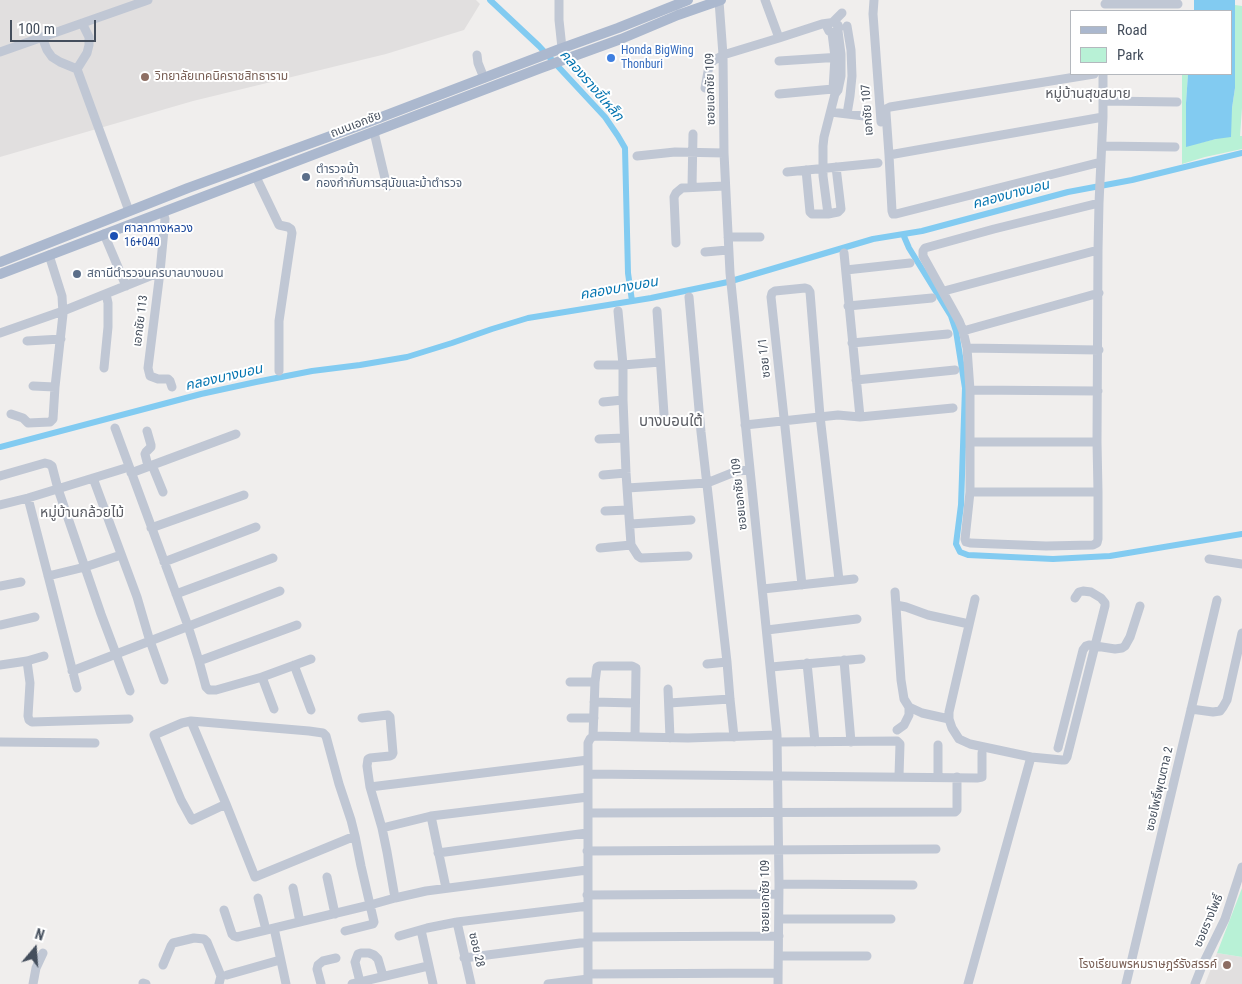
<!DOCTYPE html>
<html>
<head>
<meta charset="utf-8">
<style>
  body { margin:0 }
  #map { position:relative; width:1242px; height:984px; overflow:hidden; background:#f0eeed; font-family:"Roboto Condensed",sans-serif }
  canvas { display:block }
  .legend { position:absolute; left:1070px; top:10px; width:162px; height:65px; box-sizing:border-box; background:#fff; border:1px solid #b4b8be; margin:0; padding:6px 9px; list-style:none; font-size:15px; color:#444e5c }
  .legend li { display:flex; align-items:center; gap:10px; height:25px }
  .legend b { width:25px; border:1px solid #b4b8be }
  .north { position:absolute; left:10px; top:924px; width:50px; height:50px; -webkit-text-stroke:4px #fff; paint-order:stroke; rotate:18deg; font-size:14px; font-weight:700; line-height:20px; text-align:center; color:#444e5c }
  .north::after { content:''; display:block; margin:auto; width:18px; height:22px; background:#444e5c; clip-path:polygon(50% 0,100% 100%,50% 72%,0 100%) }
  .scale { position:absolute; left:10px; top:20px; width:86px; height:22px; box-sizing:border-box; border:2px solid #444e5c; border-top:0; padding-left:6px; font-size:15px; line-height:18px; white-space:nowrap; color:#444e5c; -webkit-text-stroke:4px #fff; paint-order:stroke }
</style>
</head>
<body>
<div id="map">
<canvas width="1242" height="984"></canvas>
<ul class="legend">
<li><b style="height:6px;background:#abb8ce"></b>Road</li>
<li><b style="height:14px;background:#b8f1d6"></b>Park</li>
</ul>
<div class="north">N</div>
<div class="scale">100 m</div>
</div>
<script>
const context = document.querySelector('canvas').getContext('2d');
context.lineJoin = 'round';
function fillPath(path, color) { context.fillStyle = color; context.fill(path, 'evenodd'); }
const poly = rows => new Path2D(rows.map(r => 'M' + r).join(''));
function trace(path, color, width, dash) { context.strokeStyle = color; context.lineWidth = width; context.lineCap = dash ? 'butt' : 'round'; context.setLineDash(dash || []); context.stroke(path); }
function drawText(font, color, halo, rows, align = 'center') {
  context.font = font + ' "Roboto Condensed","Noto Sans Thai",sans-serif'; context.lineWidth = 4; context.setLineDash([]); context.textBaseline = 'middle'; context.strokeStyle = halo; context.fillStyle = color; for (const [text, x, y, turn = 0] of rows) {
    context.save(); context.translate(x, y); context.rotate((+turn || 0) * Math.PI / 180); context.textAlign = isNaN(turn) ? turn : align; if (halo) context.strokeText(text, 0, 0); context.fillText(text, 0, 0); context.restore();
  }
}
fillPath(poly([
  [0,0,476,0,480,4,464,30,386,54,193,101,0,157],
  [1217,953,1242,957,1242,984,1205,984]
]), '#e1dfdf');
fillPath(poly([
  [1235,5,1242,6,1242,108,1240,136,1242,136,1242,149,1205,157,1182,164,1182,74,1188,74,1186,103,1186,146,1216,139,1232,108,1235,88],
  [1242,888,1242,957,1217,953]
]), '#b8f1d6');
fillPath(poly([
  [1194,0,1235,0,1235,88,1232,108,1231,137,1216,139,1186,147,1186,103,1188,74,1231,74,1231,11,1194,11]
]), '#82cbf1');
trace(poly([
  [490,0,539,46,605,117,618,136,625,148,628,273,632,301],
  [903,234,909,248,951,316,956,331,965,388,961,505,956,544,960,552,968,555,1053,559,1110,556,1242,534],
  [0,447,201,394,256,382,312,371,360,365,407,357,452,343,492,329,528,318,651,298,728,282,873,239,922,231,1068,192,1132,180,1242,153]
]), '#82cbf1', 6);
trace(poly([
  [559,0,559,20,562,48],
  [765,0,779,38,822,24,829,23],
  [874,0,873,14,881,122],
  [719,1,723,55,724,153,730,273,777,735,779,884,778,984],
  [1105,4,1178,4],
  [833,22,838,25,839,28,835,32,832,33,829,31,827,27,829,23,833,22,842,13],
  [832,33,835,57,833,89,835,94],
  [42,37,47,50,52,57,60,62,77,69,129,211],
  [0,52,148,0],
  [477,55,478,63,484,78],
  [779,61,841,57],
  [77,69,87,53,89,45,89,37,82,23],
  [1094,74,890,107,886,109,886,113,889,155,892,211,893,214,896,214,1101,162],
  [705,88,709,66,713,61,723,55,779,38],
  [779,94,833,89,838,90],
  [1104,101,1177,102],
  [831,112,864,116],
  [847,114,850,96,852,76,851,50,847,26],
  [374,132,387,187],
  [1102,146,1175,147],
  [889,155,1103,117],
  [637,156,675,152,724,153],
  [806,170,810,212,812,214,828,214,838,212,841,209,836,167],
  [787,172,878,163],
  [256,177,279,225,288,227,291,229,292,233,279,321,279,371],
  [692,187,693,134],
  [1099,203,994,229,925,248,923,251,923,256,959,321,963,331,967,348,970,390,970,492,965,539,966,542,970,543,1046,546,1093,545,1097,543,1098,539,1098,492,1097,442,1098,250,1099,203,1103,117,1103,74],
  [163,212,165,219,160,272,148,368,150,376,158,379,168,379,170,381,172,387],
  [828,214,823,176,823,146,824,137,835,94,838,90,841,76,841,54,838,31],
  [104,234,126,286],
  [728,237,760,237],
  [676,243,674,197,676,193,682,188,725,186],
  [705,252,728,250],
  [844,253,860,417],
  [846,270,910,263],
  [944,291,1098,250],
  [689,297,701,432,727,662,730,699,734,737],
  [848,306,932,298],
  [618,311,623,365,623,400,626,473,631,545,638,556,641,558,688,556],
  [657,311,664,414],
  [963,331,1099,293],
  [0,333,63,311,160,272],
  [27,341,61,339],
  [852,343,948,334],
  [967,348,1099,350],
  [598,365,623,365,660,362],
  [104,368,108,327,108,303,106,294],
  [856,380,955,370],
  [33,386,55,387],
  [970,390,1098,391],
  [603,402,623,400],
  [11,414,23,418,28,423,50,422,53,419,55,387,63,314,62,296,49,255],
  [745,425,838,415,860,417,953,408],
  [115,428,188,626,199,661,206,687,209,690,216,690,262,677,311,659],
  [147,431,151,445,151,447,146,452,145,454,148,466],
  [599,439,624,438],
  [970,442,1097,442],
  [152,465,163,492],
  [131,473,236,434],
  [603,475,626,473],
  [0,476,45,463,49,464,52,466,58,489,101,614,130,691],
  [93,478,137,597,149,638,164,680],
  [627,488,707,483,737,471,750,470],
  [970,492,1098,492],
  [28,498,77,688],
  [0,505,28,498,129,467],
  [605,511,628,510],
  [631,524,691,520],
  [151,528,244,495],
  [600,548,631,545],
  [1209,559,1242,564],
  [164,562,256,527],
  [48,576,85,567,121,555],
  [802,585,771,297,772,293,775,291,805,288,808,289,810,292,820,416,839,580],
  [0,586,21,582],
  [763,589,854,579],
  [895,592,901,680,904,699,909,707,922,713,949,719],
  [176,594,273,558],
  [975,599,949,712,949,719,952,728,959,739,970,744,1031,757],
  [896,605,906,607,928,615,969,624],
  [0,625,35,617],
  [767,630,857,619],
  [844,660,851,742],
  [27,661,30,683,28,716,29,720,32,722,129,719],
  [199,661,297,625],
  [807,663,815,742],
  [707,664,727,662],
  [0,665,27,661,44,656],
  [294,665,311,710],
  [771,667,861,659],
  [72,671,280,591],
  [262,677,274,709],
  [570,682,595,682],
  [668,689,670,738],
  [594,702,635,703],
  [669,703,730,699],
  [1191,709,1213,712,1220,711,1223,707,1227,700,1242,633],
  [362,718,388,715,390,717,393,753,392,755,390,756,370,758,368,759,367,766,370,787,382,828,387,852,395,898],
  [571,718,594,718],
  [191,721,226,804],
  [897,730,904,725,909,715,909,707],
  [593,736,595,682,597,667,599,666,632,666,636,668,635,737],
  [0,742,95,743],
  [778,742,897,741,900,744,899,776],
  [1058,748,1083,650,1086,646,1089,645,1115,649,1122,648,1125,646,1130,637,1140,606],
  [588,774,977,778,982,777,982,753],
  [938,777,938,745],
  [370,787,588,760],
  [588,813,955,812,957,810,957,777],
  [431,816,446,888],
  [382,828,431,816,588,797],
  [587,851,936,849],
  [438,853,587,833],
  [327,877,335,914],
  [779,884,913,885],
  [293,888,300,922],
  [587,895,779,894],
  [258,898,266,930],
  [224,910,232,934,234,936,237,937,370,905,395,898,426,891,587,870],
  [779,919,891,919],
  [457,922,471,984],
  [274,928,286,984],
  [421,930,433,984],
  [345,931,373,924,374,922,361,866,355,836,351,820,339,784,326,736,323,733,309,731,191,721,182,723,154,735,181,800,192,820,226,804,255,877,355,836],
  [399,936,427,928,457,922,588,906],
  [589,937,779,936],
  [779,956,867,956],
  [464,958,588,942],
  [163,965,171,946,173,943,194,938,204,939,207,942,221,976,219,984],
  [588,974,778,973],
  [227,975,280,960],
  [360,982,355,962,358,954,361,953,369,953,374,955,378,959,383,976],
  [143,983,146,984],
  [33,984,36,968,43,953],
  [321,984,317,969,318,965,323,961,336,958],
  [352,984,428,966],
  [548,984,588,979],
  [588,984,588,743,590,739,593,736,688,738,777,735],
  [968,984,1031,757,1062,760,1065,760,1067,757,1105,606,1105,603,1101,598,1091,592,1083,591,1079,592,1075,598],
  [1126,984,1217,600],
  [1195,984,1202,966,1225,919,1242,867]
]), '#c0c7d4', 9);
trace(poly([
  [0,262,188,188,358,126,557,50,618,28,688,0],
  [0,274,541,68,621,39,678,15,721,0]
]), '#abb8ce', 10);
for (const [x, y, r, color] of [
  [611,58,5,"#3f7fe0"],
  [145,77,5,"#8d6e63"],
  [306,177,5,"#5c6f8a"],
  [114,236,5,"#1a4fb4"],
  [77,274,5,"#5c6f8a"],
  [1227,965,5,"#8d6e63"]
]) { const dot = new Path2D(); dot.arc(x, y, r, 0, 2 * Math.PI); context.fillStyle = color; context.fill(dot); trace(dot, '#fff', 2); }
drawText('12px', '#366cbe', '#fff', [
  ["Honda BigWing",621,51],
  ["Thonburi",621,65]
], 'left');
drawText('12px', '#785e54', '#fff', [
  ["วิทยาลัยเทคนิคราชสิทธาราม",155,77],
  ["โรงเรียนพรหมราษฎร์รังสรรค์",1217,965,"right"]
], 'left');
drawText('12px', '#444e5c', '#fff', [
  ["ซอยเอกชัย 109",711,89,-91],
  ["เอกชัย 107",868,110,-94],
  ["ถนนเอกชัย",356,125,-21],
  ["เอกชัย 113",141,321,-83],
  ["ซอย 1/1",765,358,-96],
  ["ซอยเอกชัย 109",740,494,-96],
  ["ซอยโพธิ์พุฒตาล 2",1160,789,-77],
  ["ซอยเอกชัย 109",766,896,-90],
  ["ซอยรางโพธิ์",1209,921,-67],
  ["ซอย 28",476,950,77]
]);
drawText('12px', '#4e5e75', '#fff', [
  ["ตำรวจม้า",316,170],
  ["กองกำกับการสุนัขและม้าตำรวจ",316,184],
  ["สถานีตำรวจนครบาลบางบอน",87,274]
], 'left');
drawText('12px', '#164399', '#fff', [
  ["ศาลาทางหลวง",124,229],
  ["16+040",124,243]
], 'left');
drawText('italic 14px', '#0474b0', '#fff', [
  ["คลองรางขี้เหล็ก",591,86,49],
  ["คลองบางบอน",1011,195,-15],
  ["คลองบางบอน",619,289,-10],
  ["คลองบางบอน",224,378,-13]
]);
drawText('14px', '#5a5c63', '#fff', [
  ["หมู่บ้านสุขสบาย",1088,94],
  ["หมู่บ้านกล้วยไม้",82,513]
]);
drawText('15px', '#5a5c63', '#fff', [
  ["บางบอนใต้",671,422]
]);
</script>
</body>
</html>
